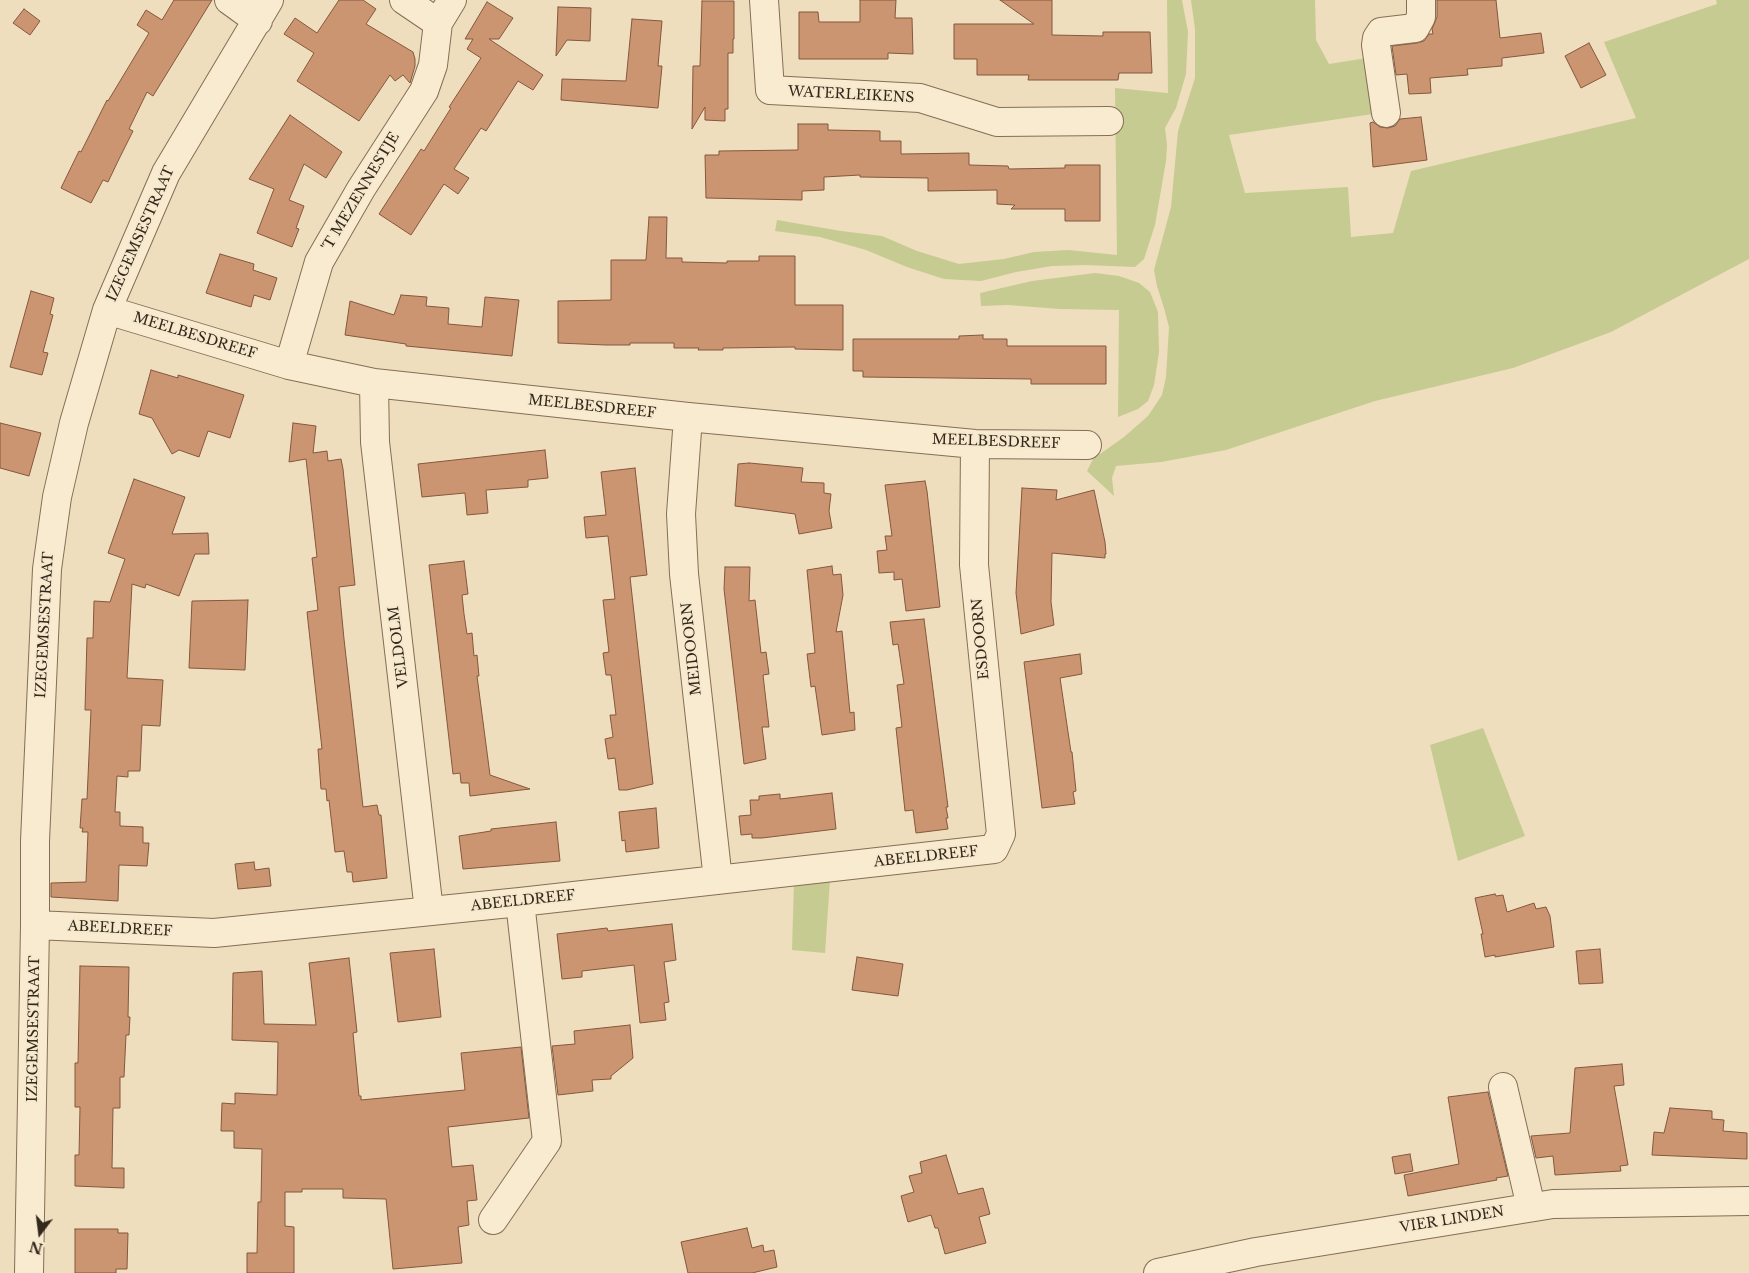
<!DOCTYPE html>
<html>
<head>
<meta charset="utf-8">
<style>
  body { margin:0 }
  #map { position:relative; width:1749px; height:1273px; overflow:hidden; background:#eedebd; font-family:"Libre Baskerville",serif }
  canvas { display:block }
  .north { position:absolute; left:15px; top:1208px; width:50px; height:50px; -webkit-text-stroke:4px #f5e8cd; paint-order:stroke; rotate:195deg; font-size:14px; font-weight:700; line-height:20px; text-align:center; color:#34271b }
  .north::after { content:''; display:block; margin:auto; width:18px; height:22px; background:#34271b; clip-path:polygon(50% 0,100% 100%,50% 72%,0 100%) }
</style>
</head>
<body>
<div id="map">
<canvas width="1749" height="1273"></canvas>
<div class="north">N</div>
</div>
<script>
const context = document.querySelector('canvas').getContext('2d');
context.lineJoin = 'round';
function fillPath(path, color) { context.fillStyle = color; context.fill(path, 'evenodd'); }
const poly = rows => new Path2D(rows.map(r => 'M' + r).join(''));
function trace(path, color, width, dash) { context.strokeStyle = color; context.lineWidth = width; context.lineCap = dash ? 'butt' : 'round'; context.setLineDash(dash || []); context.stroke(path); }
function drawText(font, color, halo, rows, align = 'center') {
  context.font = font + ' "Libre Baskerville",serif'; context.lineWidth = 4; context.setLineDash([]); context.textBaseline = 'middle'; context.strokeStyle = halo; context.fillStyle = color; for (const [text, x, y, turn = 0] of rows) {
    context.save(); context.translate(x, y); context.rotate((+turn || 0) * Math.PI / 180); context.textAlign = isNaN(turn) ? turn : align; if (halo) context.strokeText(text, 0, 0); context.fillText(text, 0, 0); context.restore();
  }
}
fillPath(poly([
  [1167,0,1182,0,1188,32,1186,74,1176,108,1165,128,1167,145,1166,161,1155,225,1144,259,1135,267,1085,265,1052,266,1016,272,981,281,944,279,907,267,866,250,820,237,775,231,777,220,841,231,882,236,917,251,959,264,1004,259,1034,252,1068,250,1117,255,1115,88,1168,93],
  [1191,0,1315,0,1316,40,1329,64,1373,57,1380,113,1229,135,1245,193,1348,187,1351,237,1393,233,1411,171,1636,118,1604,42,1717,4,1716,0,1749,0,1749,259,1611,332,1513,368,1375,401,1226,450,1161,462,1116,466,1112,478,1114,496,1087,471,1093,459,1124,437,1148,416,1162,395,1166,377,1169,327,1164,308,1157,286,1154,270,1171,207,1178,131,1195,78,1195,29],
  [1095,273,1119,276,1139,283,1150,292,1158,312,1159,352,1154,385,1148,401,1138,409,1118,417,1119,310,1060,309,1008,305,981,306,980,293,1032,281],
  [1483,728,1525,836,1458,861,1430,745],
  [830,880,825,953,792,950,794,882]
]), '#c6cb91');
const building = poly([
  [174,0,212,0,153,96,147,92,129,129,133,131,119,159,108,182,103,180,91,203,61,188,79,151,81,152,107,100,108,101,149,33,137,25,146,10,162,20,174,0],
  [339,0,363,0,376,9,366,24,413,52,415,59,415,66,410,83,403,75,395,81,390,75,359,121,297,81,314,53,284,34,295,18,317,33,339,0],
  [860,0,896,0,895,18,912,18,913,54,888,53,888,59,799,59,799,12,818,12,819,22,860,22,860,0],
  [1000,0,1052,0,1052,35,1103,36,1103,32,1150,32,1152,73,1119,73,1118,80,1028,80,1029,75,977,75,977,59,954,59,954,24,1034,24,1000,0],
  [1437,0,1496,0,1500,38,1541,33,1544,53,1502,58,1502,66,1467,69,1468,75,1430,78,1431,93,1409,94,1407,74,1396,75,1392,46,1417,43,1424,41,1429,34,1433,34,1432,29,1437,17,1437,0],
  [702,1,734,1,734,39,733,39,733,53,728,53,728,109,725,109,725,121,705,120,705,107,692,129,693,66,700,66,702,1],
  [487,2,513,18,499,39,489,39,543,75,533,90,518,81,486,131,481,128,454,169,469,178,458,194,444,184,411,235,379,214,421,149,424,151,451,108,449,107,481,58,467,49,473,39,465,39,487,2],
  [558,7,591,8,590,41,567,40,556,56,558,7],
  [24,9,40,21,30,35,13,23,24,9],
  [632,19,662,21,658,66,662,66,658,108,561,100,562,79,626,81,632,19],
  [1589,43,1606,75,1581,88,1565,56,1589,43],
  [290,115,342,152,326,178,304,164,289,200,304,206,296,228,299,229,292,247,257,233,274,189,249,179,290,115],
  [1421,117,1427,160,1373,167,1370,123,1373,122,1380,127,1388,128,1395,126,1400,119,1421,117],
  [798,124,828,124,828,130,880,131,880,141,901,141,901,154,969,153,969,165,1008,166,1009,169,1065,168,1065,165,1100,165,1100,221,1065,221,1065,209,1011,209,1015,205,997,204,997,190,928,191,928,178,860,177,860,175,824,177,824,190,802,191,802,200,706,198,705,155,719,155,719,151,798,150,798,124],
  [649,217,667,217,666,258,682,258,682,262,727,263,727,261,759,261,759,256,795,256,795,305,843,305,843,350,795,349,795,347,723,348,723,350,698,350,699,348,674,348,674,343,630,343,630,345,606,345,558,343,558,301,611,300,611,260,646,260,649,217],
  [220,254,254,264,253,270,277,278,270,300,254,295,251,307,206,293,220,254],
  [31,291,54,298,50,314,53,315,43,352,48,353,42,375,10,367,31,291],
  [401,295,427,297,426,306,449,308,448,324,482,327,485,297,519,300,512,356,406,346,406,344,345,335,350,301,394,315,401,295],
  [983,335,983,339,1007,339,1007,346,1106,346,1106,384,1031,384,1031,379,863,377,863,371,853,371,853,339,959,339,959,336,983,335],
  [151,370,178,378,178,375,244,395,230,438,208,431,199,457,179,450,172,454,152,418,139,414,151,370],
  [0,423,41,433,29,476,0,468,0,423],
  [293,423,316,426,313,453,327,451,328,461,341,459,343,469,355,585,339,587,344,639,363,807,377,805,379,815,381,815,387,878,353,882,352,872,347,872,344,851,335,852,329,800,327,801,326,789,321,789,318,749,322,749,307,612,318,610,312,558,317,557,306,459,289,462,293,423],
  [545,450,548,478,528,480,528,487,486,490,488,513,467,515,465,493,422,497,418,464,545,450],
  [749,463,803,468,801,482,824,483,824,493,831,494,829,511,832,528,799,534,795,514,735,506,738,464,749,463],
  [635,468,647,575,630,577,653,784,627,790,619,790,615,758,608,759,605,739,613,737,610,715,616,715,611,675,606,675,603,653,609,652,603,600,615,599,608,536,586,538,584,517,606,515,601,472,635,468],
  [134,479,185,497,172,534,208,533,209,554,195,554,179,596,146,584,145,588,132,584,127,678,163,680,160,726,142,725,140,771,128,771,128,777,117,776,115,812,120,812,120,826,143,827,143,843,149,843,147,866,119,865,118,901,51,897,51,883,86,882,88,832,82,832,83,828,80,828,82,799,87,799,91,710,85,710,87,638,93,638,94,601,110,602,125,559,108,553,134,479],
  [925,481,927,491,940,607,906,611,902,579,894,580,894,572,879,573,877,551,887,550,885,536,892,536,885,485,925,481],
  [1022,488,1057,490,1056,500,1094,490,1105,542,1106,554,1105,554,1105,558,1052,553,1051,602,1054,625,1021,634,1016,593,1022,488],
  [464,561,468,594,462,595,464,614,467,634,472,633,474,656,477,655,479,676,477,676,490,775,530,789,470,796,469,783,461,783,460,773,453,774,429,565,464,561],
  [832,566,833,575,841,574,843,595,836,632,842,631,850,713,854,712,855,730,822,735,815,686,811,687,807,654,815,653,807,570,832,566],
  [725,567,750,567,749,601,755,600,761,653,766,652,769,674,763,675,769,727,762,727,766,759,744,764,724,589,725,567],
  [248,600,245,670,189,668,192,601,248,600],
  [924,619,948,807,946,807,948,818,946,818,948,829,916,833,913,810,905,811,896,728,902,727,897,685,904,684,898,644,893,645,890,622,924,619],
  [1080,654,1082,674,1060,678,1071,752,1072,752,1076,791,1073,792,1075,804,1042,808,1024,662,1080,654],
  [832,793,836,829,762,838,752,838,752,834,741,835,739,816,751,815,750,800,759,800,759,796,780,794,780,799,832,793],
  [656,808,659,848,626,852,625,840,622,841,619,812,656,808],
  [556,822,560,861,463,869,459,836,491,831,491,829,556,822],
  [254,862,255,870,269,868,271,886,238,889,235,864,254,862],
  [1495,894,1496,896,1503,895,1507,912,1534,903,1536,909,1546,907,1550,916,1554,947,1495,957,1495,955,1485,957,1481,934,1483,934,1475,898,1495,894],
  [672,924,676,960,664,962,669,1002,664,1003,666,1020,640,1023,634,965,582,971,582,977,562,979,557,934,607,928,608,931,672,924],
  [434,949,441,1017,398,1022,390,953,434,949],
  [1600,949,1603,983,1579,984,1576,951,1600,949],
  [857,957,903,964,898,996,852,990,857,957],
  [349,958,357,1032,353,1033,359,1096,361,1096,361,1100,465,1090,461,1053,521,1047,529,1118,448,1127,452,1167,473,1165,477,1200,467,1201,469,1225,458,1227,462,1263,393,1269,386,1199,343,1198,343,1189,302,1189,302,1192,285,1192,285,1226,294,1227,294,1273,247,1273,247,1253,257,1253,258,1202,261,1202,262,1149,234,1148,234,1131,221,1131,222,1103,235,1104,235,1093,277,1095,278,1042,232,1040,233,973,262,971,264,1024,316,1025,309,963,349,958],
  [80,966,129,967,128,1017,130,1017,129,1035,126,1035,124,1077,120,1077,120,1108,113,1108,112,1168,124,1168,124,1188,75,1186,75,1155,79,1155,80,1107,75,1107,75,1063,78,1063,80,966],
  [630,1025,633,1058,611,1076,611,1079,592,1080,593,1091,558,1095,552,1046,575,1044,574,1031,630,1025],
  [1622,1064,1624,1085,1614,1086,1628,1165,1620,1166,1621,1171,1555,1175,1553,1156,1536,1158,1531,1136,1570,1133,1575,1068,1622,1064],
  [1488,1092,1508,1176,1496,1178,1497,1180,1408,1196,1404,1175,1459,1164,1448,1097,1488,1092],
  [1670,1108,1712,1111,1712,1119,1724,1120,1723,1131,1747,1133,1747,1159,1652,1155,1654,1132,1664,1133,1670,1108],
  [1410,1154,1413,1171,1395,1174,1392,1157,1410,1154],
  [946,1155,958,1194,983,1188,990,1214,979,1217,986,1243,945,1254,938,1228,935,1228,931,1215,908,1222,901,1196,914,1192,909,1176,922,1173,920,1162,946,1155],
  [747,1228,752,1248,763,1245,764,1252,774,1250,777,1267,752,1273,688,1273,681,1242,747,1228],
  [75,1229,118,1229,118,1233,128,1233,127,1269,116,1269,116,1273,75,1273,75,1229]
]);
fillPath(building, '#cc9572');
trace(building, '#85573c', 1);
const minor = poly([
  [229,0,258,21],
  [404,0,438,23],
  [764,0,770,90,920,98,997,122,1109,121],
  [1386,113,1376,45,1377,38,1381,32,1415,28,1421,17,1421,0],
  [107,310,289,365,374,383,688,417,975,444,1087,445],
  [289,365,319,262,361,189,424,91,433,65,438,23,452,0],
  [374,383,375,442,429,911],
  [688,417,681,514,684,574,718,880],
  [35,925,214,933,520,902,994,849,1001,834,974,565,975,444],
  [1503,1087,1531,1207],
  [493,1220,547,1141,520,902],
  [29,1273,35,925,35,841,47,569,57,497,74,423,107,310,166,173,269,0],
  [1158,1273,1256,1252,1553,1204,1749,1201]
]);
trace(minor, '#856e56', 30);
trace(minor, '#f9ebd0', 28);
drawText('14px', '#34271b', '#f5e8cd', [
  ["WATERLEIKENS",851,95,3],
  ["'T MEZENNESTJE",361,192,-59],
  ["IZEGEMSESTRAAT",141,234,-66],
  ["MEELBESDREEF",195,336,17],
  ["MEELBESDREEF",592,407,6],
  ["MEELBESDREEF",996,442,2],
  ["IZEGEMSESTRAAT",45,625,-87],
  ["ESDOORN",981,639,-95],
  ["VELDOLM",399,647,-97],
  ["MEIDOORN",692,649,-96],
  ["ABEELDREEF",926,857,-6],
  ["ABEELDREEF",523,901,-6],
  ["ABEELDREEF",120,929,3],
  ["IZEGEMSESTRAAT",34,1029,-89],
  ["VIER LINDEN",1452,1220,-9]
]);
</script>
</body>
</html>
